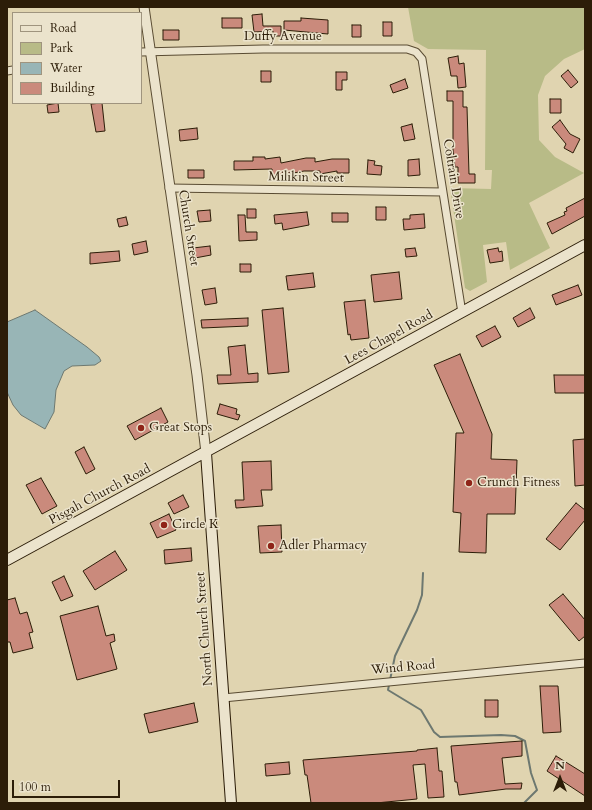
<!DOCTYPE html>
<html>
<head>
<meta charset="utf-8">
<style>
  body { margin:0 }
  #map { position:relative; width:592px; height:810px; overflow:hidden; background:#e0d4b0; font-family:Cardo,serif }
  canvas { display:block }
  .frame { position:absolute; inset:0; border:8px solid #2c1d08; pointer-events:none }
  .legend { position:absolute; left:12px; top:12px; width:130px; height:92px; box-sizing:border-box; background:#ebe3cc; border:1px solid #9f947e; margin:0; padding:5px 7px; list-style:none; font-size:12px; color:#2c1d08 }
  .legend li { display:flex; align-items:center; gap:8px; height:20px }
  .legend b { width:20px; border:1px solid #9f947e }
  .north { position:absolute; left:540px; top:758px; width:40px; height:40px; -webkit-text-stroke:3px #ebe3cc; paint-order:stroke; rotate:0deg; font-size:11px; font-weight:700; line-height:16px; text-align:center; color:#2c1d08 }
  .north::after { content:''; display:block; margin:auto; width:14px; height:18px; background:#2c1d08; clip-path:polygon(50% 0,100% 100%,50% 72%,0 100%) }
  .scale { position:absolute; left:12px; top:780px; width:108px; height:18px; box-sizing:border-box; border:2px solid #2c1d08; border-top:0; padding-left:5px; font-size:12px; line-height:14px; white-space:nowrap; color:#2c1d08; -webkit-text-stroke:3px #ebe3cc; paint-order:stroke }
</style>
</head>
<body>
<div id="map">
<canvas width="592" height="810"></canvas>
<div class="frame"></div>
<ul class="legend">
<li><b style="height:5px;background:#ebe3cc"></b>Road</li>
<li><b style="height:11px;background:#b8bb87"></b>Park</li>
<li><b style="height:11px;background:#98b5b6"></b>Water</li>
<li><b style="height:11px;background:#ca8a7c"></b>Building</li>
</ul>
<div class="north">N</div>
<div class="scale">100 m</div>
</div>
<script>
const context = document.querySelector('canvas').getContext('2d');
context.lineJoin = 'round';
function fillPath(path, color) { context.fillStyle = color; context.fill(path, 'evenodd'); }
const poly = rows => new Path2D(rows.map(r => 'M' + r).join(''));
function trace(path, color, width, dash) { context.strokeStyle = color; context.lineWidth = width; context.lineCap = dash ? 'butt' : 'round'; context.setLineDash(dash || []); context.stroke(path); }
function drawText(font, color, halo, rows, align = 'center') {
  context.font = font + ' Cardo,serif'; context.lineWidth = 3; context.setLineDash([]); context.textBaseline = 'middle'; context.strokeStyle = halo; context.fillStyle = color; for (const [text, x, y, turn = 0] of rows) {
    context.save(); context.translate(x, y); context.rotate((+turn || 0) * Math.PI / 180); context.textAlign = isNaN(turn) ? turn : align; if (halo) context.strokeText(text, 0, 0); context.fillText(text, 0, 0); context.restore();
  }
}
fillPath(poly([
  [408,7,585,7,585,49,564,59,545,76,538,95,539,140,555,157,584,173,529,203,550,248,510,270,506,242,483,245,487,282,470,291,465,288,450,188,491,189,492,170,485,170,486,50,428,49,414,41]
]), '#b8bb87');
const water = poly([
  [35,310,87,347,99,357,101,361,95,365,72,366,64,371,56,390,54,412,45,429,21,415,13,405,7,392,7,322,35,310]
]);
fillPath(water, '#98b5b6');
trace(water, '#6d7870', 1);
trace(poly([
  [390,680,395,656,417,610,422,595,423,573],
  [389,685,388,690,421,710,434,732,440,737,501,735,515,736,525,741,531,773,537,790,524,803]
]), '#6d7870', 2);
const building = poly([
  [262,14,263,26,281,26,281,36,273,36,273,31,254,32,252,15,262,14],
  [222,18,242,18,242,28,222,28,222,18],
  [301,18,328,20,328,34,284,30,284,21,301,21,301,18],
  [383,22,392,22,392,36,383,36,383,22],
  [352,25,361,25,361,37,352,37,352,25],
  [163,30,179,30,179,40,163,40,163,30],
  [458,56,459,64,464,63,466,87,458,88,457,76,451,76,448,58,458,56],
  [568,70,578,82,571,88,561,76,568,70],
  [261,71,271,71,271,82,261,82,261,71],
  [336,72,347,72,347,80,342,80,342,90,336,90,336,72],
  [405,79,408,88,393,93,390,85,405,79],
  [447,91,463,91,463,107,467,107,469,174,475,174,475,183,458,183,458,167,455,167,453,150,453,101,447,101,447,91],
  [550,99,561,99,561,113,550,113,550,99],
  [58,103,59,112,48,113,47,105,58,103],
  [102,103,105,131,96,132,91,104,102,103],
  [560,120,570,134,580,139,573,153,564,148,566,144,552,127,560,120],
  [412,124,415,139,404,141,401,127,412,124],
  [197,128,198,139,180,141,179,130,197,128],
  [253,157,265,157,265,159,280,157,281,163,306,158,315,158,315,162,332,159,349,159,349,173,337,173,337,171,320,174,320,171,304,171,273,177,272,169,234,170,234,161,253,161,253,157],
  [419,159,420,175,408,176,408,160,419,159],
  [368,160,375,161,374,165,382,166,381,175,367,174,368,160],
  [188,170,204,170,204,178,188,178,188,170],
  [585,198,585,216,552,234,547,223,565,215,564,212,567,211,566,208,585,198],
  [376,207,386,207,386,220,376,220,376,207],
  [247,209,256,209,256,218,247,218,247,209],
  [210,210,211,221,199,222,197,211,210,210],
  [307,212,309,225,283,230,282,223,275,224,274,215,307,212],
  [332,213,348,213,348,222,332,222,332,213],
  [424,214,425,228,404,230,403,219,410,219,410,215,424,214],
  [238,215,245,215,246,232,257,232,257,240,239,241,238,215],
  [126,217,128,225,119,227,117,219,126,217],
  [146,241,148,252,134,255,132,244,146,241],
  [210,246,211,255,195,258,193,248,210,246],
  [415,248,417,256,406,257,405,249,415,248],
  [498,248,499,252,502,251,503,261,490,263,487,250,498,248],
  [119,251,120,261,90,264,90,253,119,251],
  [240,264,251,264,251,272,240,272,240,264],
  [399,272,402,299,374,302,371,275,399,272],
  [313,273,315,287,288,290,286,276,313,273],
  [578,285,582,295,556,305,552,295,578,285],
  [215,288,217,303,205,305,202,290,215,288],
  [365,300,369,338,351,340,350,334,348,335,344,302,365,300],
  [283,308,289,372,268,374,262,310,283,308],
  [530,308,535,318,518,327,513,318,530,308],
  [248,318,248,326,202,328,201,320,248,318],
  [495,326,501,337,482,347,476,336,495,326],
  [245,345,248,374,258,373,258,382,218,384,217,375,231,375,228,347,245,345],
  [460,354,492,434,491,459,517,460,515,514,487,514,486,553,459,552,461,513,453,512,456,433,464,433,434,365,460,354],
  [554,375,585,375,585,393,555,393,554,375],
  [220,404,237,409,236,414,240,415,238,420,217,414,220,404],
  [161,408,168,422,135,440,127,426,161,408],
  [585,439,585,485,575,486,573,440,585,439],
  [84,447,95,469,86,474,75,452,84,447],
  [271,461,272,490,261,490,263,506,236,508,235,500,244,500,242,462,271,461],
  [41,478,57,506,42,514,26,485,41,478],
  [183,495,189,507,174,514,168,503,183,495],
  [576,503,585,510,585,520,560,550,546,539,576,503],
  [169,514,176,530,157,538,150,523,169,514],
  [281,525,282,552,260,553,258,526,281,525],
  [191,548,192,561,165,564,164,550,191,548],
  [115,551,127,570,95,590,83,571,115,551],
  [64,576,73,596,61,601,52,582,64,576],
  [563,594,585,620,585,636,579,641,549,605,563,594],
  [15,598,20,614,27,612,33,632,29,633,33,648,13,653,10,642,7,642,7,600,15,598],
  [98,606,106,636,114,634,115,641,110,643,117,669,77,680,60,616,98,606],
  [540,686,558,686,561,732,543,733,540,686],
  [485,700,498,700,498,717,485,717,485,700],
  [194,703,198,722,149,733,144,714,194,703],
  [522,741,522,756,502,758,505,784,522,783,521,789,506,789,459,795,457,782,455,782,451,746,522,741],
  [437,748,439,771,442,771,444,797,428,798,425,764,413,765,417,799,376,803,311,803,307,775,305,775,303,760,417,751,417,750,437,748],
  [556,756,585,774,585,796,547,771,556,756],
  [289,762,290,774,266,776,265,764,289,762]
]);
fillPath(building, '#ca8a7c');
trace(building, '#2c1d08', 1);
const minor = poly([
  [141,52,263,49,407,49,416,52,422,59,462,313],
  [7,71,13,70],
  [169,188,443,192],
  [223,698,585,663]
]);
const tertiary = poly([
  [144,7,197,375,206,453]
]);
const secondary = poly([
  [206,453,231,803],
  [7,560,585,245]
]);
trace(minor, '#594b32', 9);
trace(tertiary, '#594b32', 11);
trace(secondary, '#2c1d08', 12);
trace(minor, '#ebe3cc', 7);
trace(tertiary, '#ebe3cc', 9);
trace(secondary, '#ebe3cc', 10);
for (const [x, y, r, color] of [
  [141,428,4,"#8f2418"],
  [469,483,4,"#8f2418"],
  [164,525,4,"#8f2418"],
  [271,546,4,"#8f2418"]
]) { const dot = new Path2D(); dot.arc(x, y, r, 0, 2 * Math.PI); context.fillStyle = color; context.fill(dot); trace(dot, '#ebe3cc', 1.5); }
drawText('13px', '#2c1d08', '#ebe3cc', [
  ["Duffy Avenue",283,37],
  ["Milikin Street",306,178,1],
  ["Coltrain Drive",453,179,81],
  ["Church Street",188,228,81],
  ["Lees Chapel Road",389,338,-29],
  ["Pisgah Church Road",100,495,-28],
  ["North Church Street",205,629,-94],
  ["Wind Road",403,668,-5]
]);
drawText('13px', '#2c1d08', '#ebe3cc', [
  ["Great Stops",149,428],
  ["Crunch Fitness",477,483],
  ["Circle K",172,525],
  ["Adler Pharmacy",279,546]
], 'left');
</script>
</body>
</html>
